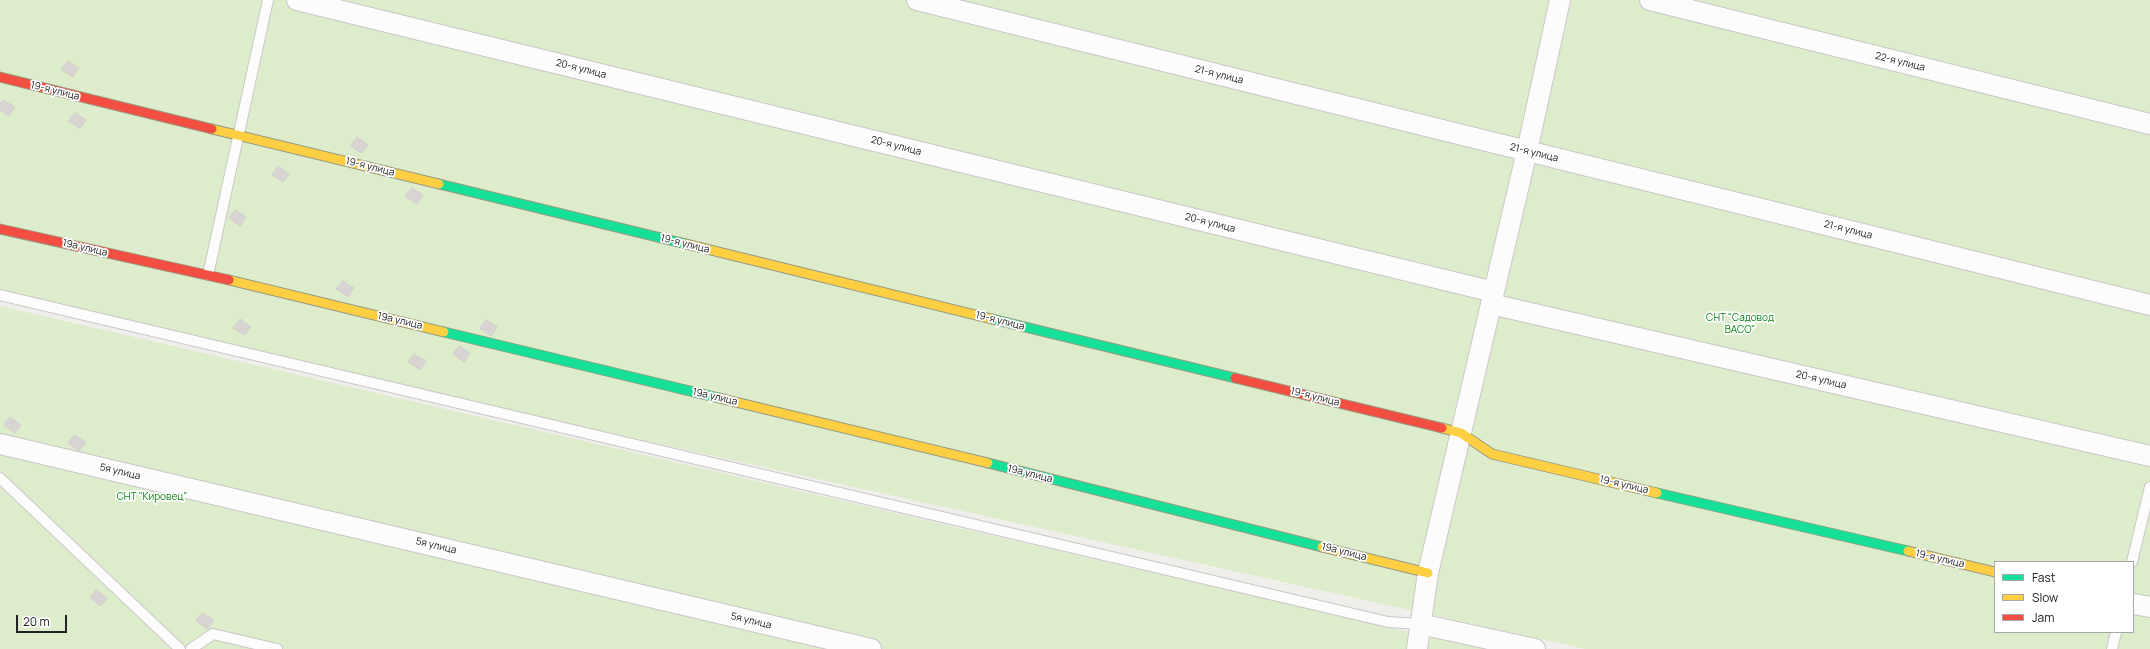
<!DOCTYPE html>
<html>
<head>
<meta charset="utf-8">
<style>
  body { margin:0 }
  #map { position:relative; width:2150px; height:649px; overflow:hidden; background:#f0eeeb; font-family:Manrope,sans-serif }
  canvas { display:block }
  .legend { position:absolute; left:1994px; top:561px; width:140px; height:72px; box-sizing:border-box; background:#fff; border:1px solid #a7a7a7; margin:0; padding:5px 7px; list-style:none; font-size:12px; color:#222 }
  .legend li { display:flex; align-items:center; gap:8px; height:20px }
  .legend b { width:20px; border:1px solid #a7a7a7 }
  .scale { position:absolute; left:16px; top:615px; width:51px; height:18px; box-sizing:border-box; border:2px solid #222; border-top:0; padding-left:5px; font-size:12px; line-height:14px; white-space:nowrap; color:#222; -webkit-text-stroke:3px #fff; paint-order:stroke }
</style>
</head>
<body>
<div id="map">
<canvas width="2150" height="649"></canvas>
<ul class="legend">
<li><b style="height:5px;background:#16e098"></b>Fast</li>
<li><b style="height:5px;background:#ffcf43"></b>Slow</li>
<li><b style="height:5px;background:#f24e42"></b>Jam</li>
</ul>
<div class="scale">20 m</div>
</div>
<script>
const context = document.querySelector('canvas').getContext('2d');
context.lineJoin = 'round';
function fillPath(path, color) { context.fillStyle = color; context.fill(path, 'evenodd'); }
const poly = rows => new Path2D(rows.map(r => 'M' + r).join(''));
function trace(path, color, width, dash) { context.strokeStyle = color; context.lineWidth = width; context.lineCap = dash ? 'butt' : 'round'; context.setLineDash(dash || []); context.stroke(path); }
function drawText(font, color, halo, rows, align = 'center') {
  context.font = font + ' Manrope,sans-serif'; context.lineWidth = 3.5; context.setLineDash([]); context.textBaseline = 'middle'; context.strokeStyle = halo; context.fillStyle = color; for (const [text, x, y, turn = 0] of rows) {
    context.save(); context.translate(x, y); context.rotate((+turn || 0) * Math.PI / 180); context.textAlign = isNaN(turn) ? turn : align; if (halo) context.strokeText(text, 0, 0); context.fillText(text, 0, 0); context.restore();
  }
}
fillPath(poly([
  [0,0,2150,0,2150,649,1586,649,0,298],
  [1995,562,2133,562,2133,632,1995,632],
  [0,306,1413,633,1486,649,0,649]
]), '#ddeccb');
const building = poly([
  [68,61,79,68,73,77,61,69,68,61],
  [3,100,15,107,9,116,0,110,0,104,3,100],
  [75,113,86,120,80,128,68,121,75,113],
  [357,137,368,145,362,153,350,146,357,137],
  [278,166,289,174,283,182,272,175,278,166],
  [412,188,423,195,417,204,405,196,412,188],
  [235,210,246,217,240,226,229,218,235,210],
  [343,281,354,288,348,297,336,289,343,281],
  [240,319,251,327,245,335,233,328,240,319],
  [486,320,497,327,491,336,480,328,486,320],
  [459,346,470,353,464,362,453,354,459,346],
  [414,354,426,361,420,370,408,362,414,354],
  [10,417,21,425,15,433,4,425,10,417],
  [74,435,86,442,79,451,68,443,74,435],
  [96,590,107,598,101,606,90,598,96,590],
  [202,613,214,620,208,629,196,621,202,613]
]);
fillPath(building, '#d7d4d2');
trace(building, '#d3d0cc', 1);
const lane = poly([
  [208,275,268,0],
  [0,295,1388,622,1420,624],
  [0,478,180,649],
  [2132,562,2150,487],
  [191,649,213,634,277,649],
  [2112,649,2116,632]
]);
const street = poly([
  [297,0,1494,292],
  [917,0,2150,305],
  [1650,0,2150,124],
  [1491,304,2150,456],
  [0,444,871,649],
  [2133,604,2150,607],
  [1420,624,1535,649],
  [1417,649,1428,573,1527,151,1560,0]
]);
const fast = poly([
  [439,184,686,244],
  [992,319,1235,378],
  [444,332,719,398],
  [988,463,1322,547],
  [1657,493,1908,551]
]);
const slow = poly([
  [212,129,439,184],
  [686,244,992,319],
  [229,280,444,332],
  [719,398,988,463],
  [1442,428,1461,433,1492,454,1657,493],
  [1322,547,1428,573],
  [1908,551,1995,572]
]);
const jam = poly([
  [0,77,212,129],
  [0,229,229,280],
  [1235,378,1442,428]
]);
trace(lane, '#c9c8c7', 12);
trace(street, '#c9c8c7', 22);
trace(fast, '#999a82', 11);
trace(slow, '#999a82', 11);
trace(jam, '#999a82', 11);
trace(lane, '#fdfcfc', 10);
trace(street, '#fdfcfc', 20);
trace(fast, '#16e098', 9);
trace(slow, '#ffcf43', 9);
trace(jam, '#f24e42', 9);
drawText('10px', '#222', '#fff', [
  ["22-я улица",1900,62,14],
  ["20-я улица",581,69,14],
  ["21-я улица",1219,75,14],
  ["19-я улица",55,91,14],
  ["20-я улица",896,146,14],
  ["21-я улица",1534,153,14],
  ["19-я улица",370,167,14],
  ["20-я улица",1210,223,14],
  ["21-я улица",1848,230,14],
  ["19-я улица",685,244,14],
  ["19а улица",85,248,13],
  ["19а улица",400,321,13],
  ["19-я улица",1000,321,14],
  ["20-я улица",1821,380,13],
  ["19а улица",715,397,13],
  ["19-я улица",1315,397,14],
  ["5я улица",120,472,13],
  ["19а улица",1030,474,14],
  ["19-я улица",1624,485,13],
  ["5я улица",436,546,13],
  ["19а улица",1344,552,14],
  ["19-я улица",1940,559,13],
  ["5я улица",751,621,13]
]);
drawText('10px', '#0c8416', '#fff', [
  ["СНТ \"Садовод",1740,318],
  ["ВАСО\"",1740,330],
  ["СНТ \"Кировец\"",152,497]
]);
</script>
</body>
</html>
